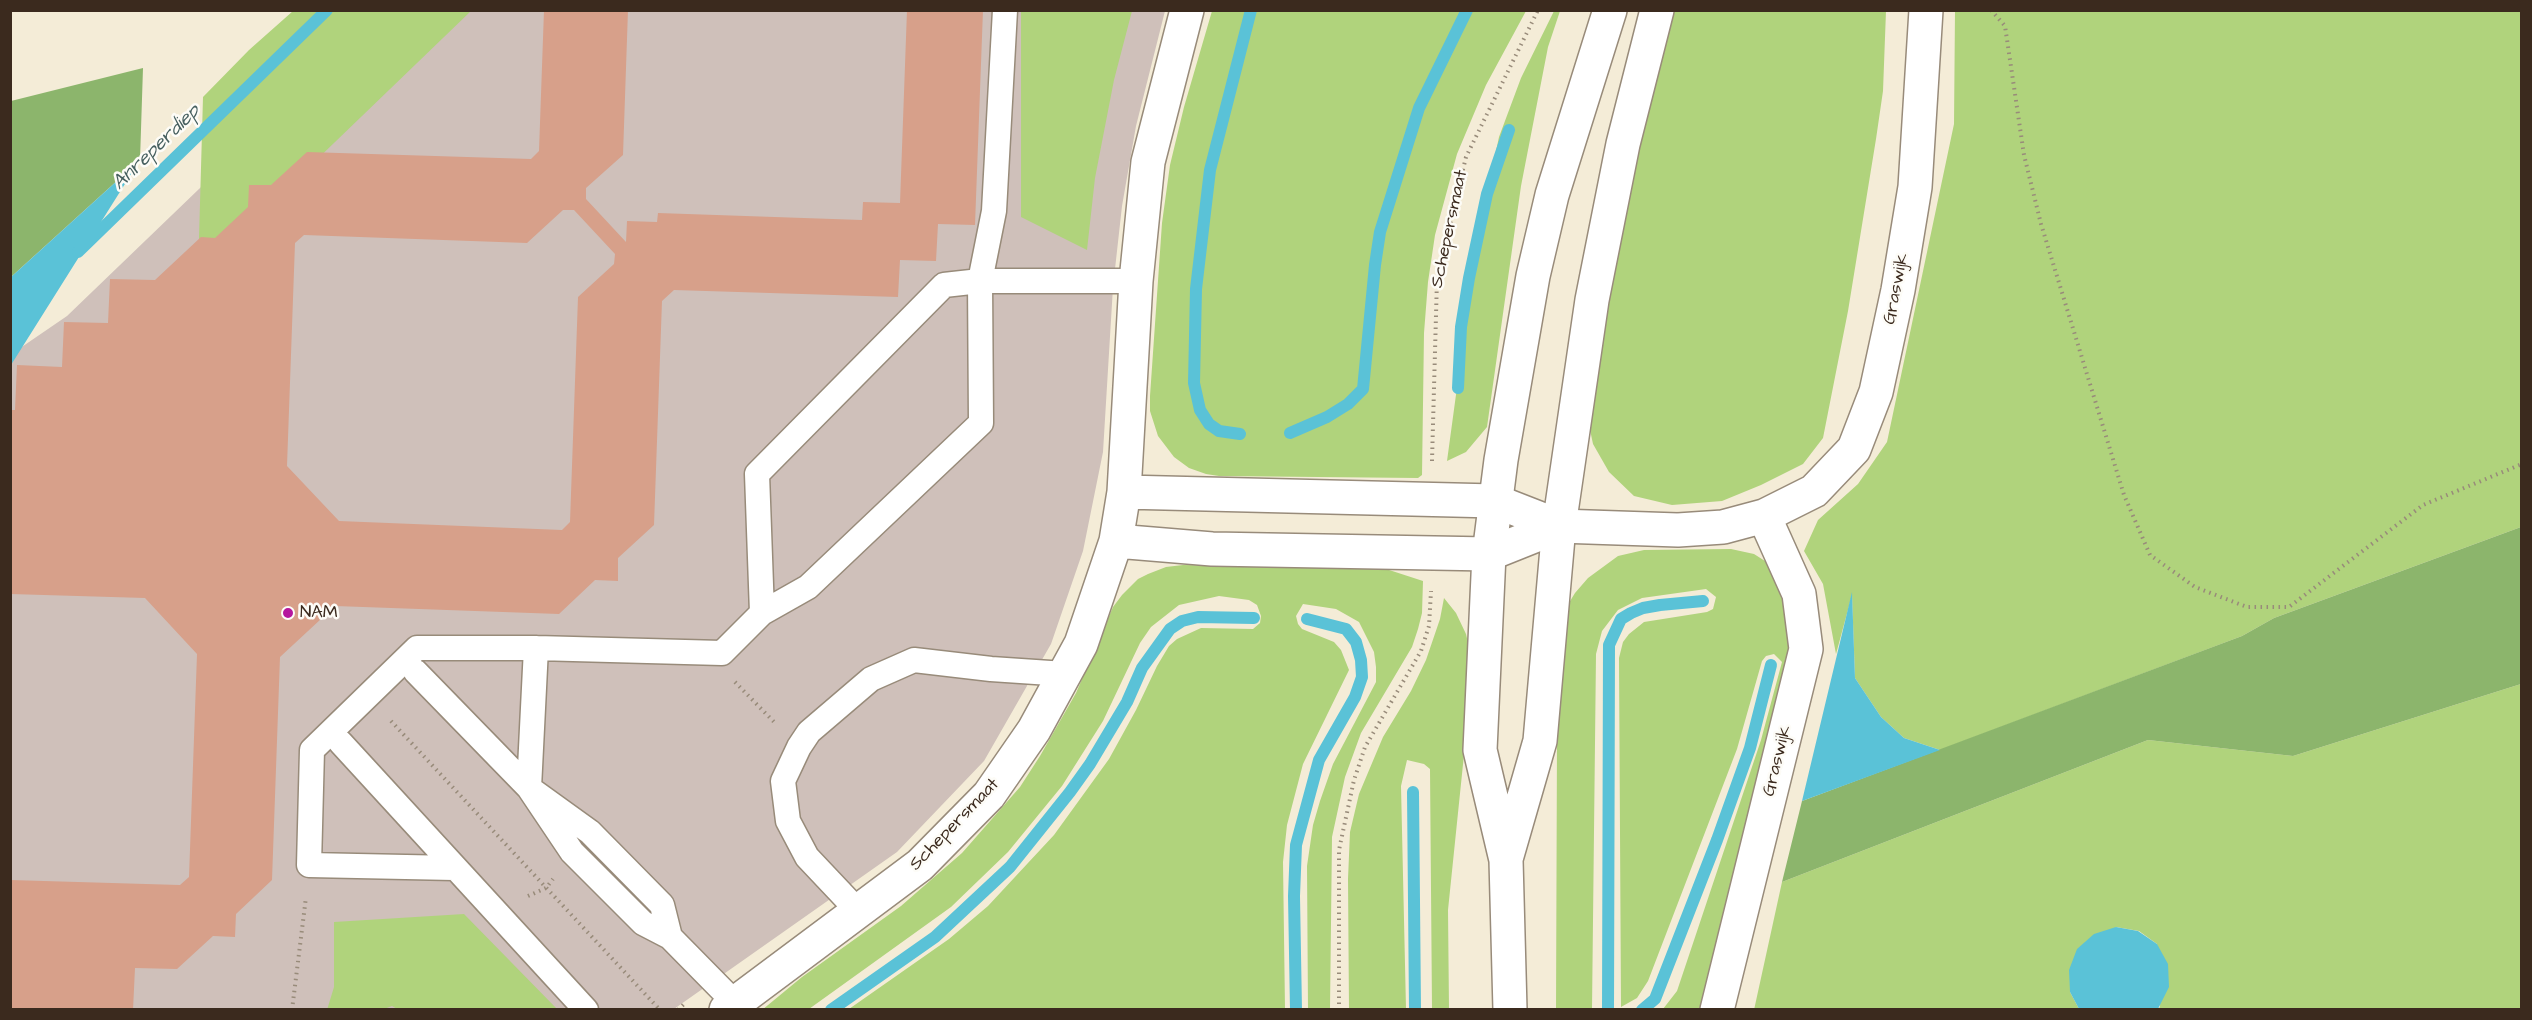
<!DOCTYPE html>
<html>
<head>
<meta charset="utf-8">
<style>
  body { margin:0 }
  #map { position:relative; width:2532px; height:1020px; overflow:hidden; background:#f4ecd7; font-family:"Architects Daughter",sans-serif }
  canvas { display:block }
  .frame { position:absolute; inset:0; border:12px solid #3b2a1e; pointer-events:none }
</style>
</head>
<body>
<div id="map">
<canvas width="2532" height="1020"></canvas>
<div class="frame"></div>
</div>
<script>
const context = document.querySelector('canvas').getContext('2d');
context.lineJoin = 'round';
function fillPath(path, color) { context.fillStyle = color; context.fill(path, 'evenodd'); }
const poly = rows => new Path2D(rows.map(r => 'M' + r).join(''));
function trace(path, color, width, dash) { context.strokeStyle = color; context.lineWidth = width; context.lineCap = dash ? 'butt' : 'round'; context.setLineDash(dash || []); context.stroke(path); }
function drawText(font, color, halo, rows, align = 'center') {
  context.font = font + ' "Architects Daughter",sans-serif'; context.lineWidth = 5; context.setLineDash([]); context.textBaseline = 'middle'; context.strokeStyle = halo; context.fillStyle = color; for (const [text, x, y, turn = 0] of rows) {
    context.save(); context.translate(x, y); context.rotate((+turn || 0) * Math.PI / 180); context.textAlign = isNaN(turn) ? turn : align; if (halo) context.strokeText(text, 0, 0); context.fillText(text, 0, 0); context.restore();
  }
}
fillPath(poly([
  [384,11,1165,11,1136,126,1122,206,1113,287,1103,452,1083,551,1051,644,984,761,897,852,674,1009,11,1009,10,355,67,316]
]), '#cfc0ba');
fillPath(poly([
  [293,11,471,11,198,274,203,97,249,50],
  [1021,11,1132,11,1114,80,1095,178,1087,250,1021,217],
  [1212,11,1526,11,1486,85,1457,154,1435,235,1428,282,1424,333,1422,475,1418,478,1219,476,1206,474,1189,468,1174,457,1158,436,1150,411,1150,396,1162,223,1170,165,1184,107],
  [1554,11,1560,11,1548,47,1521,186,1487,427,1466,452,1447,461,1477,240,1499,137,1521,78],
  [1671,11,1886,11,1883,91,1876,139,1848,311,1823,438,1803,464,1761,485,1722,501,1672,505,1634,496,1609,472,1593,444,1585,406,1625,184],
  [1955,11,2521,11,2521,527,2274,618,2242,636,1940,750,1904,738,1881,717,1855,678,1852,595,1836,654,1823,584,1804,551,1818,520,1858,484,1887,442,1954,124],
  [1731,549,1754,554,1765,561,1775,574,1785,599,1793,646,1703,1009,1663,1009,1677,991,1761,740,1782,662,1774,654,1766,656,1762,661,1737,749,1648,981,1637,998,1621,1007,1619,658,1623,642,1629,634,1644,622,1707,612,1713,609,1716,597,1706,589,1642,598,1618,610,1602,631,1596,654,1592,1009,1556,1010,1557,738,1564,611,1575,593,1588,578,1618,556,1644,550],
  [1183,565,1383,568,1423,581,1422,613,1418,629,1412,647,1361,733,1345,777,1332,837,1330,1009,1308,1009,1307,866,1313,825,1320,801,1333,764,1376,682,1376,667,1374,652,1359,622,1336,609,1303,604,1296,616,1298,624,1302,629,1334,642,1341,650,1349,670,1303,764,1287,825,1283,862,1285,1009,849,1009,949,939,988,906,1054,835,1109,759,1136,710,1157,666,1169,646,1177,639,1201,628,1253,629,1260,623,1261,616,1257,605,1249,600,1219,596,1179,605,1151,627,1140,643,1103,721,1062,786,1008,852,951,907,809,1009,762,1010,802,977,901,906,962,853,1020,787,1040,756,1076,693,1113,607,1122,595,1138,579,1148,574,1166,567],
  [1444,598,1456,613,1466,634,1470,651,1469,706,1448,910,1449,1009,1432,1009,1430,769,1424,764,1407,760,1401,786,1406,1009,1349,1010,1348,879,1350,832,1359,794,1383,737,1411,691,1426,660,1440,619],
  [2521,684,2521,1009,2158,1009,2160,1007,2157,944,2139,931,2116,927,2070,992,2079,1009,1754,1010,1782,882,2148,740,2293,756],
  [464,914,557,1009,399,1010,392,1006,384,1009,327,1010,334,987,334,922]
]), '#b0d37c');
fillPath(poly([
  [143,68,140,160,11,277,11,101],
  [2521,527,2521,684,2293,756,2148,740,1782,882,1802,801,2242,636,2274,618]
]), '#8cb56c');
fillPath(poly([
  [140,160,11,365,11,277],
  [1852,592,1855,678,1881,717,1904,738,1940,750,1802,801],
  [2116,927,2138,931,2157,944,2168,964,2169,987,2158,1009,2079,1009,2070,992,2069,970,2077,949,2094,934]
]), '#5ac2d7');
trace(poly([
  [78,252,327,10],
  [1458,388,1461,327,1469,278,1487,194,1509,130],
  [1290,433,1327,417,1348,404,1363,389,1375,265,1380,232,1419,108,1467,10],
  [1240,434,1219,431,1209,424,1200,410,1194,383,1196,289,1210,170,1251,10],
  [1413,792,1415,1010],
  [831,1010,935,937,1010,867,1070,792,1090,764,1127,702,1142,668,1170,629,1182,621,1198,617,1254,618],
  [1296,1010,1294,896,1296,845,1319,760,1355,697,1362,677,1361,660,1356,642,1346,629,1307,619],
  [1608,1010,1609,645,1621,619,1631,613,1643,608,1660,605,1703,601],
  [1642,1010,1655,999,1717,840,1750,748,1771,665]
]), '#5ac2d7', 12);
fillPath(poly([
  [544,10,628,10,623,155,586,188,586,199,626,242,627,221,657,222,658,213,862,220,863,202,900,203,907,10,983,10,975,225,938,224,936,261,900,260,898,297,674,290,662,301,654,525,618,558,618,581,595,580,559,614,335,606,280,657,272,880,236,914,235,937,213,936,177,969,135,968,133,1010,10,1010,10,880,180,885,189,877,197,654,145,598,10,594,10,410,15,410,17,365,62,367,64,322,108,323,110,279,155,280,201,237,215,238,248,207,249,185,271,185,307,152,531,159,539,151],
  [563,210,574,210,615,254,614,264,578,297,570,522,562,530,339,521,287,466,295,243,304,235,527,243]
]), '#d7a08a');
const lane = poly([
  [762,613,808,587,981,423,980,281,994,211,1005,10],
  [536,648,529,788,572,852,643,923,670,937],
  [416,672,529,788,590,832,662,905,670,937,734,1002],
  [341,743,586,1010],
  [454,868,309,865,312,750,417,648,536,648,722,653,762,613,757,474,944,285,980,281,1136,281],
  [858,911,807,857,788,821,783,781,799,747,809,732,871,679,914,660,991,669,1065,674]
]);
const street = poly([
  [1124,492,1495,501,1559,526,1678,530,1723,527,1764,516,1814,491,1854,449,1876,392,1898,290,1915,187,1926,10],
  [1116,541,1212,549,1489,554,1559,526],
  [726,1010,920,865,989,795,1034,730,1081,644,1116,541,1124,492,1136,281,1148,162,1187,10],
  [1717,1010,1806,649,1799,594,1764,516]
]);
const secondary = poly([
  [1506,859,1540,741,1559,526,1592,300,1623,144,1657,10],
  [1510,1010,1506,860,1480,750,1489,554,1501,460,1533,276,1552,195,1610,10]
]);
trace(lane, '#988b7a', 27);
trace(street, '#988b7a', 36);
trace(secondary, '#988b7a', 36);
trace(poly([
  [1991,10,2005,26,2024,155,2041,224,2124,495,2150,555,2195,587,2247,607,2289,607,2423,505,2522,464],
  [1432,461,1437,279,1466,157,1538,10],
  [735,682,776,724],
  [391,721,660,1010],
  [528,896,546,888,553,879],
  [292,1010,306,897],
  [678,1010,686,1002],
  [1339,1010,1339,850,1354,780,1365,747,1421,651,1429,626,1431,591]
]), '#988b7a', 4, [1.5, 4.5]);
trace(lane, '#fff', 24);
trace(street, '#fff', 33);
trace(secondary, '#fff', 33);
for (const [x, y, r, color] of [
  [288,613,6,"#b5179e"]
]) { const dot = new Path2D(); dot.arc(x, y, r, 0, 2 * Math.PI); context.fillStyle = color; context.fill(dot); trace(dot, '#fdfcf7', 2); }
drawText('18px', '#3b2a1e', '#fdfcf7', [
  ["Schepersmaat",1450,229,-78],
  ["Graswijk",1897,289,-79],
  ["Graswijk",1778,761,-76],
  ["Schepersmaat",955,825,-46]
]);
drawText('18px', '#3b2a1e', '#fdfcf7', [
  ["NAM",300,613]
], 'left');
drawText('italic 20px', '#465f5f', '#fdfcf7', [
  ["Anreperdiep",157,148,-44]
]);
</script>
</body>
</html>
